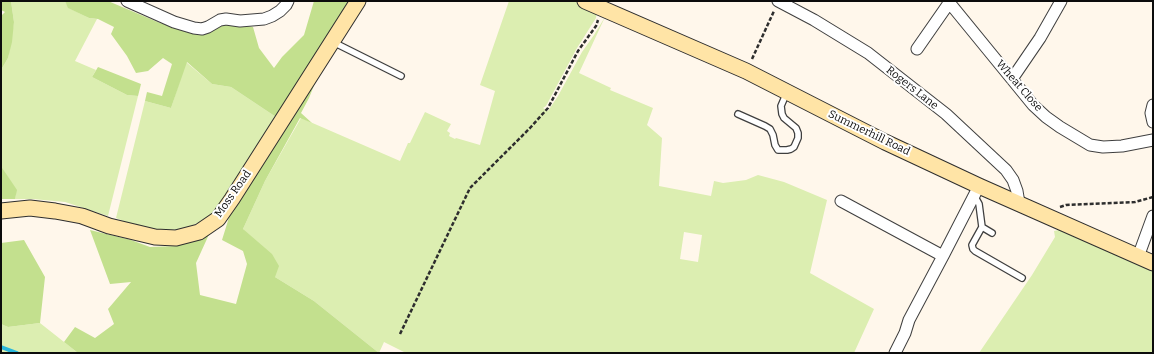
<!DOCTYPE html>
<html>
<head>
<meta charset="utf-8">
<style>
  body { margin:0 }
  #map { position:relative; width:1154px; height:354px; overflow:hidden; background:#fff7eb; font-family:Bitter,serif }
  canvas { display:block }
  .frame { position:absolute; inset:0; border:2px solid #0c0c0c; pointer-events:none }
</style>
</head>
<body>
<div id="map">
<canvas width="1154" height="354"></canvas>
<div class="frame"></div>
</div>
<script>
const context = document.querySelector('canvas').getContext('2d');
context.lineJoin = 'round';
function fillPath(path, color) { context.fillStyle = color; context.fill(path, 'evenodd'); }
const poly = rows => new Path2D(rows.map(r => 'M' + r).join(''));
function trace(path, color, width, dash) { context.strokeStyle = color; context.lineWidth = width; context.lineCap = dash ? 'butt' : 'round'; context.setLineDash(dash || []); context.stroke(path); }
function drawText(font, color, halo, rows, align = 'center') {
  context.font = font + ' Bitter,serif'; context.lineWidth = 4; context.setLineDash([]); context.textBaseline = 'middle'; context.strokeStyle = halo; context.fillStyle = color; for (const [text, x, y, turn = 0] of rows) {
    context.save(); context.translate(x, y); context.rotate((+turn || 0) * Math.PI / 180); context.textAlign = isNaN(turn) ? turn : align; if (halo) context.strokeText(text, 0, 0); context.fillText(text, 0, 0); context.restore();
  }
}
fillPath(poly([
  [11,1,65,1,69,8,89,18,97,19,75,61,96,70,92,77,127,95,138,96,108,216,65,202,33,199,15,199,16,190,1,166,1,70,8,58,14,22],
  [509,1,576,1,597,10,596,18,577,48,546,106,543,108,548,111,558,96,582,52,594,35,605,17,579,73,611,88,610,90,653,108,647,125,662,138,659,186,711,196,714,181,723,183,746,180,758,175,784,182,827,200,810,273,874,309,854,353,406,353,384,342,379,353,314,301,275,277,243,229,265,181,301,118,400,161,408,143,410,143,425,112,451,124,447,131,450,133,449,136,455,139,456,138,480,145,495,91,480,85],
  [684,232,702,235,698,262,680,259],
  [186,62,212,84,231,87,279,119,219,208,208,217,198,223,185,228,165,231,140,228,116,218,145,101,171,108],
  [1064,229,1153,268,1153,353,979,353,1032,275,1055,237,1054,231],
  [40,323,78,353,1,353,1,324,8,327]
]), '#dceeb1');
fillPath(poly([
  [1,1,11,1,14,22,12,42,8,58,1,70,1,16,5,12,1,10],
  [65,1,108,1,160,23,203,34,224,23,253,27,259,48,274,68,282,57,304,35,314,1,353,1,279,119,231,87,212,84,187,62,171,108,145,101,147,92,162,96,172,64,163,58,148,71,136,73,127,56,111,34,114,27,98,19,89,18,68,8],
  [98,67,141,84,138,96,127,95,92,77],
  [317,78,309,98,301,113,312,123,300,118,265,181,243,229,272,254,279,266,275,277,314,301,379,353,78,353,64,342,75,327,95,338,114,324,108,309,131,282,110,284,90,230,131,240,150,247,177,246,196,240,211,230,196,263,200,295,236,304,247,264,243,251,222,240,231,211],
  [1,166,17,190,15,199,1,199],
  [24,240,45,277,40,323,8,327,1,324,1,243]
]), '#c3e08e');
trace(poly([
  [1,347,17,353]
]), '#29b6db', 4);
const lane = poly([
  [333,42,401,76],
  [738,114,765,126,770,129,773,135,775,145,778,150,787,150,791,149,794,147,798,138,798,133,796,128,784,118,782,114,781,106,787,92],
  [974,195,979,204,982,227,972,245,973,249,975,251,1022,278],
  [982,227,992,233]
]);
const street = poly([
  [127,1,174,22,194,28,202,29,208,27,220,20,226,19,240,21,264,19,272,16,280,11,286,5,288,1],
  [778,1,814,20,868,53,946,114,1006,170,1013,180,1017,191,1019,203],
  [948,1,1033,105,1046,117,1060,127,1090,145,1103,147,1122,146,1153,140],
  [917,49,949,3],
  [1012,79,1040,38,1061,1],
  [1153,105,1151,113,1153,122],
  [841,201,943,256,979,186],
  [1138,257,1153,216],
  [895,353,905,333,909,320,943,256]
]);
const secondary = poly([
  [585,1,746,71,885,142,979,186,1153,263],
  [1,211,30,208,55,211,82,216,109,226,155,237,176,238,199,232,218,219,232,199,358,1]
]);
trace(lane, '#3f3f3f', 8);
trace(street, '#3f3f3f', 13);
trace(secondary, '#2e2e2e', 17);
trace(poly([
  [752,59,774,11],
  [1060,207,1066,205,1135,202,1153,197],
  [400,334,470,188,530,128,548,108,578,51,596,26,598,20]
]), '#2e2e2e', 2.5, [4, 2]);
trace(lane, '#fff', 5.5);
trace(street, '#fff', 11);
trace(secondary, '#ffe4a6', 15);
drawText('11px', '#0c0c0c', '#fff', [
  ["Wheat Close",1019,86,49],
  ["Rogers Lane",912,88,38],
  ["Summerhill Road",869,133,26],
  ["Moss Road",233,194,-55]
]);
</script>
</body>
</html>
